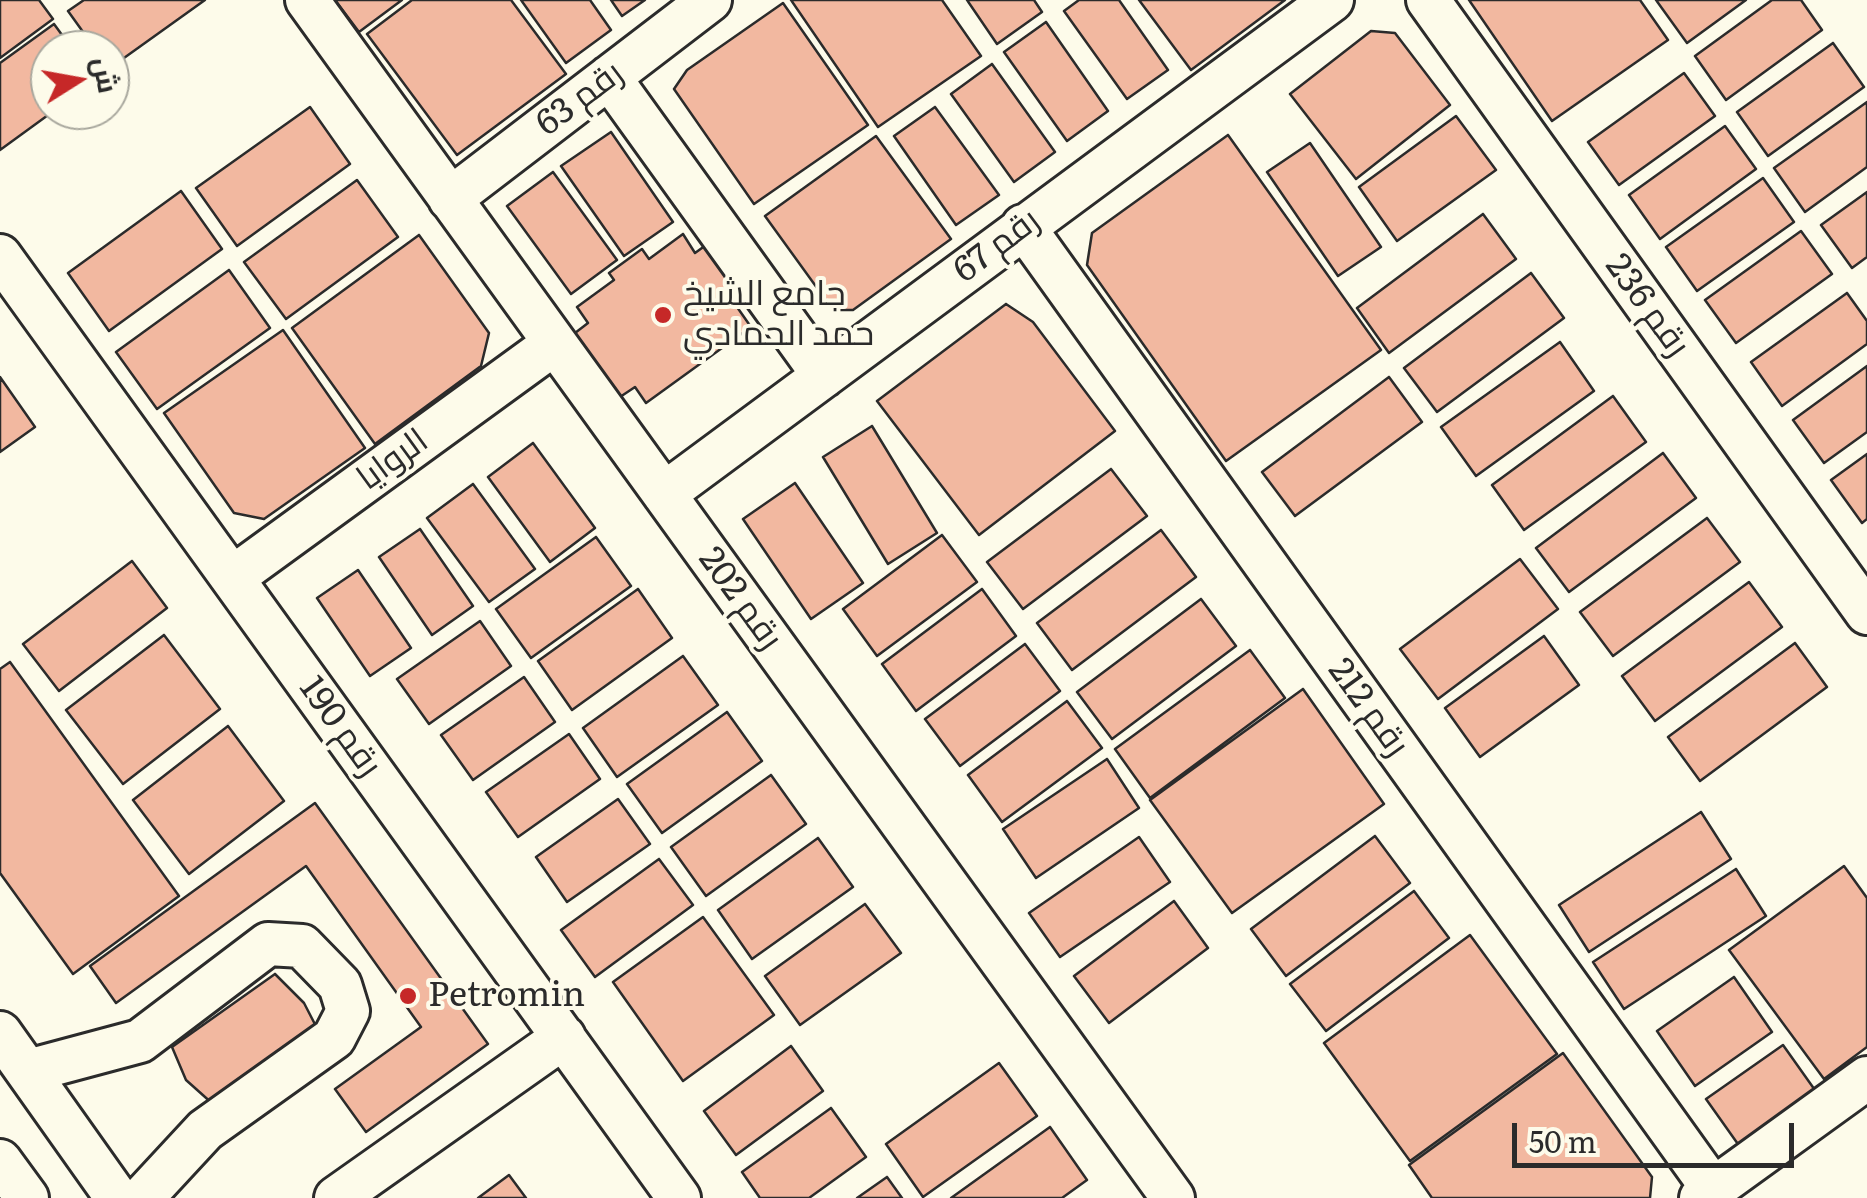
<!DOCTYPE html>
<html>
<head>
<meta charset="utf-8">
<style>
  body { margin:0 }
  #map { position:relative; width:1867px; height:1198px; overflow:hidden; background:#fdfbea; font-family:Literata,Cairo,serif }
  canvas { display:block }
  .north { position:absolute; left:30px; top:30px; width:100px; height:100px; box-sizing:border-box; background:#fdfbea; border:2px solid #a9a89e; border-radius:50%; rotate:79deg; font-size:28px; font-weight:700; line-height:40px; text-align:center; color:#2b2b2b }
  .north::after { content:''; display:block; margin:auto; width:35px; height:45px; background:#c62828; clip-path:polygon(50% 0,100% 100%,50% 72%,0 100%) }
  .scale { position:absolute; left:1512px; top:1123px; width:282px; height:45px; box-sizing:border-box; border:5px solid #2b2b2b; border-top:0; padding-left:12px; font-size:30px; line-height:35px; white-space:nowrap; color:#2b2b2b; -webkit-text-stroke:8px #fdfbea; paint-order:stroke }
</style>
</head>
<body>
<div id="map">
<canvas width="1867" height="1198"></canvas>
<div class="north">ش</div>
<div class="scale">50 m</div>
</div>
<script>
const context = document.querySelector('canvas').getContext('2d');
context.lineJoin = 'round';
function fillPath(path, color) { context.fillStyle = color; context.fill(path, 'evenodd'); }
const poly = rows => new Path2D(rows.map(r => 'M' + r).join(''));
function trace(path, color, width, dash) { context.strokeStyle = color; context.lineWidth = width; context.lineCap = dash ? 'butt' : 'round'; context.setLineDash(dash || []); context.stroke(path); }
function drawText(font, color, halo, rows, align = 'center') {
  context.font = font + ' Literata,Cairo,serif'; context.lineWidth = 8; context.setLineDash([]); context.textBaseline = 'middle'; context.strokeStyle = halo; context.fillStyle = color; for (const [text, x, y, turn = 0] of rows) {
    context.save(); context.translate(x, y); context.rotate((+turn || 0) * Math.PI / 180); context.textAlign = isNaN(turn) ? turn : align; if (halo) context.strokeText(text, 0, 0); context.fillText(text, 0, 0); context.restore();
  }
}
const building = poly([
  [0,0,39,0,53,19,0,58,0,0],
  [84,0,205,0,110,68,110,50,96,50,68,11,84,0],
  [335,0,402,0,359,32,335,0],
  [412,0,511,0,566,74,457,155,367,34,412,0],
  [521,0,590,0,611,30,566,63,521,0],
  [611,0,645,0,622,16,611,0],
  [791,0,942,0,981,56,878,127,791,0],
  [967,0,1034,0,1042,12,997,44,967,0],
  [1079,0,1119,0,1168,70,1127,99,1064,11,1079,0],
  [1139,0,1285,0,1191,70,1139,0],
  [1469,0,1640,0,1668,40,1552,121,1469,0],
  [1656,0,1746,0,1687,43,1656,0],
  [1772,0,1801,0,1822,30,1726,100,1695,56,1772,0],
  [783,3,868,125,754,204,674,89,687,70,783,3],
  [1046,22,1108,111,1067,141,1004,52,1046,22],
  [54,24,73,50,50,50,50,110,55,110,0,150,0,63,54,24],
  [1371,31,1395,33,1450,105,1356,179,1290,94,1371,31],
  [1833,43,1864,87,1768,156,1737,112,1833,43],
  [992,64,1055,152,1014,182,951,94,992,64],
  [1684,73,1715,116,1619,185,1588,142,1684,73],
  [1867,102,1867,167,1805,212,1774,168,1867,102],
  [310,107,350,164,237,246,196,188,310,107],
  [935,107,999,195,956,225,894,136,935,107],
  [1456,116,1496,170,1397,241,1359,187,1456,116],
  [1725,126,1756,169,1660,239,1629,195,1725,126],
  [611,132,673,222,624,256,561,166,611,132],
  [1228,135,1381,350,1226,461,1087,265,1092,233,1228,135],
  [876,136,951,239,853,310,833,310,765,216,876,136],
  [1310,143,1381,247,1338,276,1267,172,1310,143],
  [553,172,617,260,571,294,507,206,553,172],
  [1763,178,1794,222,1697,291,1666,247,1763,178],
  [357,180,398,237,286,319,244,262,357,180],
  [181,191,222,249,109,331,68,273,181,191],
  [1867,192,1867,257,1852,268,1821,225,1867,192],
  [1483,214,1516,259,1389,353,1357,308,1483,214],
  [1801,231,1832,274,1736,343,1705,300,1801,231],
  [683,234,695,253,713,240,753,297,737,307,751,327,646,403,635,387,620,397,575,333,588,323,577,307,614,280,609,273,642,249,649,259,683,234],
  [419,235,489,333,481,366,375,444,292,328,419,235],
  [229,270,270,328,157,409,116,352,229,270],
  [1531,273,1564,318,1437,412,1404,368,1531,273],
  [1847,293,1867,321,1867,344,1782,406,1751,362,1847,293],
  [1006,304,1033,322,1115,431,979,535,877,401,1006,304],
  [283,330,365,448,264,519,234,513,164,413,283,330],
  [1560,342,1594,391,1476,476,1441,427,1560,342],
  [1867,366,1867,432,1824,463,1793,420,1867,366],
  [0,377,35,427,0,452,0,377],
  [1389,377,1422,422,1295,516,1262,472,1389,377],
  [1613,396,1646,442,1524,530,1492,485,1613,396],
  [872,426,937,533,888,564,823,457,872,426],
  [533,443,595,528,550,562,488,477,533,443],
  [1663,453,1696,498,1569,592,1536,548,1663,453],
  [1867,454,1867,519,1862,523,1831,480,1867,454],
  [1111,469,1147,516,1023,609,987,562,1111,469],
  [795,483,863,583,811,619,743,519,795,483],
  [473,484,535,569,489,602,427,518,473,484],
  [1707,518,1740,562,1613,656,1580,612,1707,518],
  [420,529,473,606,432,635,379,557,420,529],
  [1161,530,1196,577,1072,670,1037,623,1161,530],
  [942,535,977,582,877,656,843,609,942,535],
  [596,537,631,586,531,658,496,609,596,537],
  [1520,559,1558,609,1438,699,1400,649,1520,559],
  [132,561,167,608,59,691,23,644,132,561],
  [358,570,411,648,370,676,317,598,358,570],
  [1749,582,1782,627,1655,721,1622,676,1749,582],
  [638,589,672,638,572,710,538,661,638,589],
  [982,589,1016,636,916,711,882,664,982,589],
  [1201,599,1236,646,1112,739,1077,692,1201,599],
  [480,621,511,666,429,724,397,679,480,621],
  [164,635,220,709,123,784,66,710,164,635],
  [1544,636,1579,685,1480,757,1445,708,1544,636],
  [1795,643,1827,687,1700,781,1668,737,1795,643],
  [1025,644,1060,691,960,766,925,719,1025,644],
  [1250,650,1285,698,1150,798,1115,749,1250,650],
  [683,656,718,705,617,777,583,728,683,656],
  [10,662,179,896,73,974,0,873,0,669,10,662],
  [524,677,555,722,473,780,441,735,524,677],
  [1303,689,1384,804,1232,913,1150,800,1303,689],
  [1067,701,1102,748,1002,822,968,775,1067,701],
  [727,712,762,761,662,833,627,784,727,712],
  [228,726,284,801,189,874,133,800,228,726],
  [569,734,600,779,518,837,486,792,569,734],
  [1107,759,1139,808,1036,878,1003,829,1107,759],
  [771,775,806,824,706,896,671,847,771,775],
  [618,799,650,844,567,902,536,857,618,799],
  [315,803,488,1044,366,1132,335,1089,421,1027,306,866,116,1003,90,966,315,803],
  [1701,812,1731,859,1589,952,1559,905,1701,812],
  [1375,836,1410,883,1286,976,1251,929,1375,836],
  [1139,837,1170,882,1060,957,1029,913,1139,837],
  [818,838,853,887,752,959,718,910,818,838],
  [659,859,693,905,595,977,561,930,659,859],
  [1844,866,1867,898,1867,1047,1824,1079,1729,950,1844,866],
  [1736,869,1766,916,1624,1009,1593,962,1736,869],
  [1414,891,1449,938,1326,1031,1290,984,1414,891],
  [1174,901,1208,948,1109,1023,1074,976,1174,901],
  [865,904,901,953,800,1025,765,976,865,904],
  [703,917,774,1015,683,1081,613,982,703,917],
  [1470,935,1557,1054,1410,1161,1324,1043,1470,935],
  [275,974,304,1003,320,1034,214,1105,186,1080,172,1047,275,974],
  [1734,977,1772,1032,1695,1086,1657,1031,1734,977],
  [1783,1045,1822,1100,1745,1154,1706,1099,1783,1045],
  [791,1046,823,1091,736,1155,704,1111,791,1046],
  [1563,1053,1652,1177,1650,1198,1432,1198,1409,1165,1563,1053],
  [999,1063,1037,1116,923,1197,886,1144,999,1063],
  [831,1108,866,1157,809,1198,760,1198,742,1172,831,1108],
  [1050,1127,1087,1180,1062,1198,951,1198,1050,1127],
  [509,1175,526,1198,478,1198,509,1175],
  [887,1177,902,1198,857,1198,887,1177]
]);
fillPath(building, '#f2b8a0');
trace(building, '#2b2b2b', 2.5);
const minor = poly([
  [307,0,1173,1198],
  [1428,0,1867,613],
  [609,77,824,376],
  [450,199,710,0],
  [1023,226,1713,1189],
  [0,256,679,1198],
  [664,494,1332,0],
  [232,578,555,343],
  [0,1033,117,1198],
  [28,1071,140,1041,268,944,302,946,340,985,348,1011,334,1038,205,1130,142,1198],
  [0,1161,27,1198],
  [336,1198,564,1037],
  [1701,1198,1867,1078]
]);
trace(minor, '#2b2b2b', 48);
trace(minor, '#fdfbea', 42);
for (const [x, y, r, color] of [
  [663,315,10,"#c62828"],
  [408,996,10,"#c62828"]
]) { const dot = new Path2D(); dot.arc(x, y, r, 0, 2 * Math.PI); context.fillStyle = color; context.fill(dot); trace(dot, '#fdfbea', 4); }
drawText('35px', '#2b2b2b', '#fdfbea', [
  ["رقم 63",580,99,-37],
  ["رقم 67",997,246,-37],
  ["رقم 236",1647,306,54],
  ["الروايا",393,460,-36],
  ["رقم 202",740,599,54],
  ["رقم 212",1368,708,54],
  ["رقم 190",340,727,54]
]);
drawText('35px', '#2b2b2b', '#fdfbea', [
  ["جامع الشيخ",683,295],
  ["حمد الحمادي",683,335],
  ["Petromin",428,996]
], 'left');
</script>
</body>
</html>
